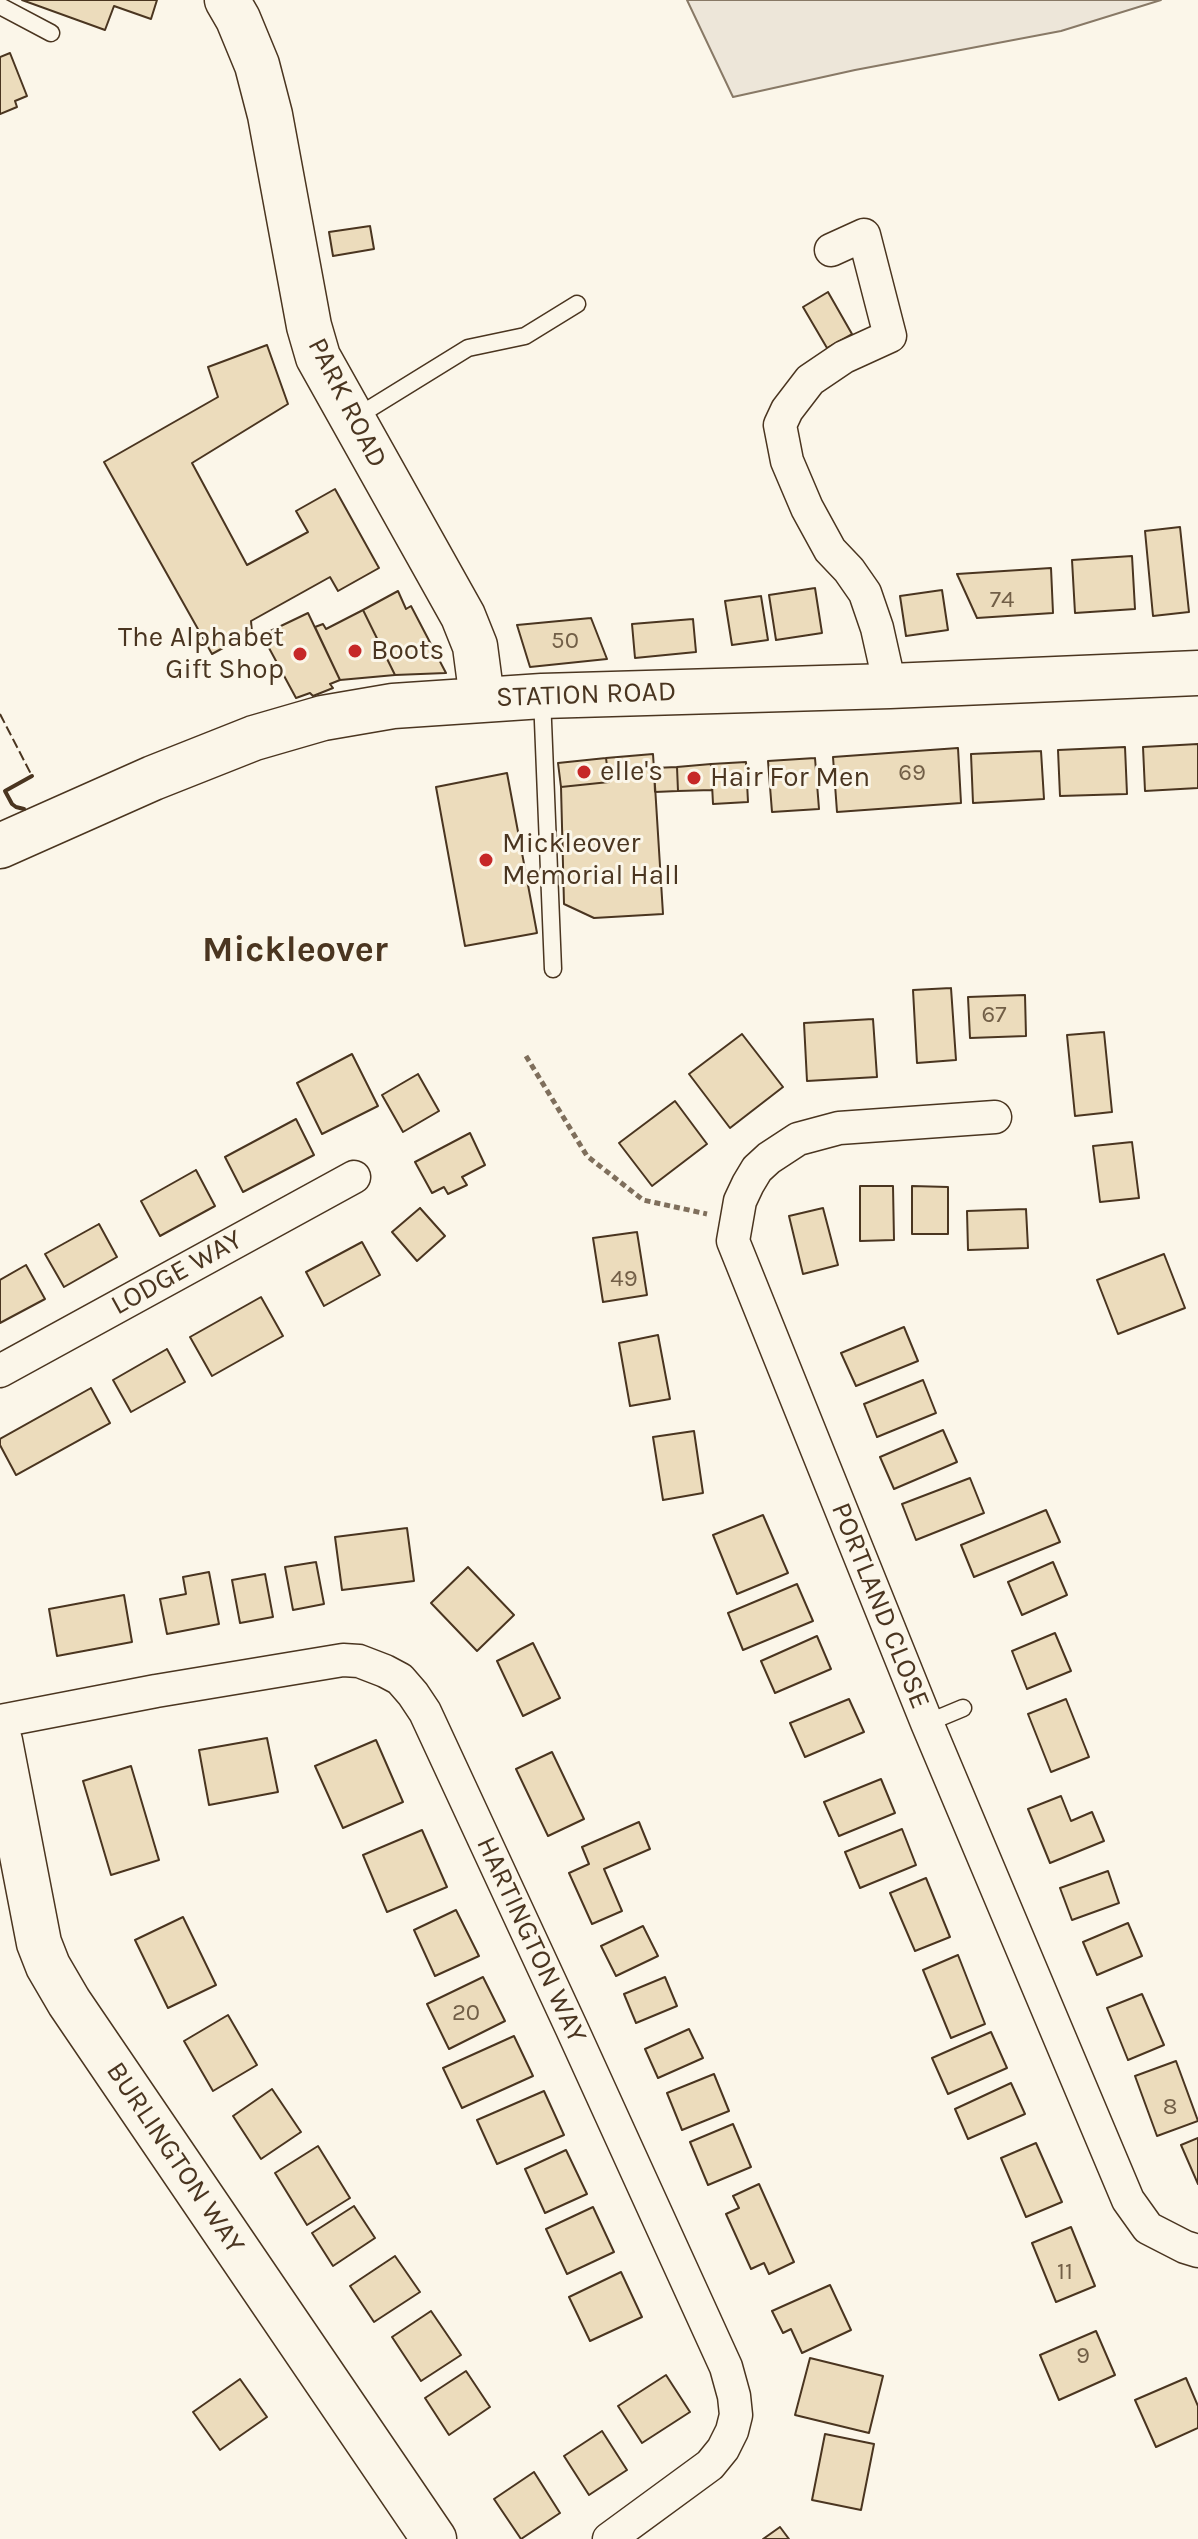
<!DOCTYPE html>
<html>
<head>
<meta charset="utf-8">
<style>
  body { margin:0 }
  canvas { display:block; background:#fbf6e9 }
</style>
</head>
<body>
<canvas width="1198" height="2539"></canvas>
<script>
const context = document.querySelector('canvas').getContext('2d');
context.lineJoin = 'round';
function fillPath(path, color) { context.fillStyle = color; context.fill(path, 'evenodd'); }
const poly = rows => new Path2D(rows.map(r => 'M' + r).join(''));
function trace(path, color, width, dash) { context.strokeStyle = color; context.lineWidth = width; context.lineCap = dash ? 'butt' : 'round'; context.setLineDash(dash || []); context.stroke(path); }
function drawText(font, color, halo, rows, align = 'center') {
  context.font = font + ' Karla,sans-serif'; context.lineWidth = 6; context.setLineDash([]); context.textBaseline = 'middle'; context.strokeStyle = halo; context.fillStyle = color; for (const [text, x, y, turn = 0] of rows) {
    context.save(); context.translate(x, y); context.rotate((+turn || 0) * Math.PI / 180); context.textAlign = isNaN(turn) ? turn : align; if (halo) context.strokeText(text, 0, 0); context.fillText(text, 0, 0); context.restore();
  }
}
const green = poly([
  [687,0,1161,0,1061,31,855,70,733,97,687,0]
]);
fillPath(green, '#ede6d9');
trace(green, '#887966', 2);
const building = poly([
  [22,0,157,0,151,19,114,6,105,30,22,0],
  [10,53,27,96,15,101,17,107,0,114,0,57,10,53],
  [370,226,374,249,333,256,329,232,370,226],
  [828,292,852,334,827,348,803,307,828,292],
  [267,345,288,404,192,463,247,565,308,532,296,511,335,489,379,568,338,591,330,577,251,621,252,632,212,654,104,462,218,397,208,367,267,345],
  [1180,527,1189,612,1153,616,1145,531,1180,527],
  [1132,556,1135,609,1075,613,1072,560,1132,556],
  [1051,568,1053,613,977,618,957,574,1051,568],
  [815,588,822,633,776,640,769,595,815,588],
  [942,590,948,630,906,636,900,596,942,590],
  [398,591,406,609,411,606,446,673,395,675,363,610,398,591],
  [761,596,768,640,732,645,725,601,761,596],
  [363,610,395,675,340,680,315,627,323,624,326,629,363,610],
  [308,613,340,680,330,684,333,688,313,696,310,693,296,698,262,635,308,613],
  [591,618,607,659,530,667,517,625,591,618],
  [693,619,696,652,635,658,632,624,693,619],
  [1198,744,1198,788,1145,791,1143,747,1198,744],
  [1125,747,1127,794,1060,796,1058,750,1125,747],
  [958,748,961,803,837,812,833,757,958,748],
  [1041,751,1044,799,973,803,971,754,1041,751],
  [653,754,663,914,594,918,564,904,561,787,609,782,606,758,653,754],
  [606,758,609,782,561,787,558,763,606,758],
  [815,758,819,809,772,812,768,761,815,758],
  [746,762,748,802,713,804,711,764,746,762],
  [711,764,712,790,678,791,677,767,711,764],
  [677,767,678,791,655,792,654,768,677,767],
  [507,773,537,933,465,946,436,787,507,773],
  [951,988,956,1060,917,1063,913,990,951,988],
  [1025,995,1026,1036,970,1038,968,997,1025,995],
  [873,1019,877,1077,807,1081,804,1023,873,1019],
  [1104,1032,1112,1112,1075,1116,1067,1035,1104,1032],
  [742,1034,783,1087,730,1128,689,1074,742,1034],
  [352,1054,378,1106,322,1134,297,1083,352,1054],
  [418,1074,439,1111,403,1132,382,1095,418,1074],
  [675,1101,707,1144,652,1186,619,1143,675,1101],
  [296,1119,314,1155,243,1192,225,1157,296,1119],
  [470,1133,485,1165,462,1177,467,1185,448,1194,444,1187,432,1193,415,1162,470,1133],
  [1132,1142,1139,1198,1100,1202,1093,1146,1132,1142],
  [196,1170,215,1206,160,1236,141,1201,196,1170],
  [860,1186,893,1186,894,1240,860,1241,860,1186],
  [912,1186,948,1187,948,1234,912,1234,912,1186],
  [420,1208,445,1236,417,1261,392,1232,420,1208],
  [823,1208,838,1265,803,1274,789,1216,823,1208],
  [1026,1209,1028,1248,968,1250,967,1211,1026,1209],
  [99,1224,117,1257,64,1287,45,1254,99,1224],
  [637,1232,647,1295,603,1302,593,1238,637,1232],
  [362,1242,380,1275,324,1306,306,1272,362,1242],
  [1164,1254,1185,1308,1118,1334,1097,1280,1164,1254],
  [26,1265,45,1299,0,1323,0,1280,26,1265],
  [261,1297,283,1336,212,1376,190,1337,261,1297],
  [904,1327,918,1361,856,1386,841,1353,904,1327],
  [658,1335,670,1399,630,1406,619,1343,658,1335],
  [167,1349,185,1382,131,1412,113,1380,167,1349],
  [923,1380,936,1413,877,1437,864,1404,923,1380],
  [91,1388,110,1423,16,1475,0,1445,0,1439,91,1388],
  [943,1430,957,1462,894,1489,880,1457,943,1430],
  [694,1431,703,1493,663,1500,653,1437,694,1431],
  [970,1478,984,1513,916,1540,902,1504,970,1478],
  [1046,1510,1060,1542,974,1577,961,1545,1046,1510],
  [763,1515,788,1573,737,1594,713,1535,763,1515],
  [407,1528,414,1581,342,1590,335,1537,407,1528],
  [316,1562,324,1604,293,1610,285,1567,316,1562],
  [1053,1562,1067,1595,1022,1615,1008,1582,1053,1562],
  [468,1567,514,1615,477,1651,431,1603,468,1567],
  [209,1572,219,1624,167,1634,160,1599,186,1594,183,1577,209,1572],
  [265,1574,273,1617,240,1623,232,1580,265,1574],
  [797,1584,813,1621,743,1650,728,1613,797,1584],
  [124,1595,132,1642,57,1656,49,1609,124,1595],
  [1055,1633,1071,1671,1027,1689,1012,1651,1055,1633],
  [817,1636,831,1669,775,1693,761,1661,817,1636],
  [533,1643,560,1698,523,1716,497,1661,533,1643],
  [849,1699,864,1732,805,1757,790,1723,849,1699],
  [1066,1699,1089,1757,1051,1772,1028,1714,1066,1699],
  [267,1738,278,1792,209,1805,199,1750,267,1738],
  [376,1740,403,1802,343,1828,315,1766,376,1740],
  [552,1752,584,1819,548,1836,516,1769,552,1752],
  [131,1766,159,1860,111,1875,83,1781,131,1766],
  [881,1779,895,1813,839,1836,824,1802,881,1779],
  [1061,1796,1071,1821,1092,1812,1104,1841,1050,1863,1028,1809,1061,1796],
  [639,1822,650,1849,604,1869,622,1911,592,1924,569,1873,589,1864,582,1847,639,1822],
  [902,1829,916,1865,860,1888,845,1852,902,1829],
  [422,1830,447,1887,387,1912,363,1855,422,1830],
  [1108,1871,1119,1903,1072,1920,1060,1888,1108,1871],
  [926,1878,950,1937,915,1951,890,1893,926,1878],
  [456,1910,479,1956,435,1976,414,1930,456,1910],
  [183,1917,216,1985,168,2008,135,1940,183,1917],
  [1128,1923,1142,1956,1097,1975,1083,1942,1128,1923],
  [643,1926,658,1956,616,1976,601,1946,643,1926],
  [958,1955,985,2024,951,2038,923,1970,958,1955],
  [483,1977,505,2021,449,2049,427,2004,483,1977],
  [665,1977,677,2006,636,2023,624,1994,665,1977],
  [1142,1994,1164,2045,1128,2060,1107,2008,1142,1994],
  [228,2015,257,2065,213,2091,184,2041,228,2015],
  [689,2029,703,2058,658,2078,645,2049,689,2029],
  [991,2032,1007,2068,948,2094,932,2058,991,2032],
  [514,2036,533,2076,462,2108,443,2068,514,2036],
  [1176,2061,1198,2121,1157,2136,1135,2076,1176,2061],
  [714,2074,729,2111,682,2130,667,2093,714,2074],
  [1011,2083,1025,2114,968,2139,955,2109,1011,2083],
  [272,2089,301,2132,261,2159,233,2116,272,2089],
  [544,2091,564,2135,497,2164,477,2120,544,2091],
  [733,2124,751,2167,708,2185,690,2142,733,2124],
  [1198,2138,1198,2184,1181,2145,1198,2138],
  [1036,2143,1062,2202,1026,2217,1001,2158,1036,2143],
  [318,2146,350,2198,307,2225,275,2173,318,2146],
  [566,2150,587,2194,545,2213,525,2169,566,2150],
  [759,2184,794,2262,769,2274,764,2263,751,2269,726,2214,739,2208,733,2196,759,2184],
  [354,2206,375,2238,333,2266,312,2233,354,2206],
  [593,2207,614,2252,567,2274,546,2229,593,2207],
  [1071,2227,1095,2286,1056,2302,1032,2243,1071,2227],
  [395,2256,420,2292,374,2322,350,2286,395,2256],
  [621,2272,642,2317,590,2341,569,2297,621,2272],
  [830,2285,851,2330,802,2353,791,2329,783,2333,772,2311,830,2285],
  [431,2311,461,2355,421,2381,392,2337,431,2311],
  [1096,2331,1115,2375,1059,2400,1040,2355,1096,2331],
  [810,2358,883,2376,869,2433,795,2415,810,2358],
  [466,2371,490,2407,449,2435,425,2398,466,2371],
  [666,2375,690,2412,642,2443,618,2406,666,2375],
  [1186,2378,1198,2406,1198,2428,1156,2447,1135,2400,1186,2378],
  [240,2379,267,2417,220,2450,193,2412,240,2379],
  [602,2431,627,2470,589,2495,564,2456,602,2431],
  [825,2434,874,2444,861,2510,812,2500,825,2434],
  [534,2472,560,2513,521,2539,494,2499,534,2472],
  [780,2527,789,2539,763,2539,780,2527]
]);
fillPath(building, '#ecdcbc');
trace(building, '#4a3520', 2);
const lane = poly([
  [0,6,51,33],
  [353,419,468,348,525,336,577,304],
  [542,697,553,969],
  [927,1723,963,1708]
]);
const street = poly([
  [831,250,864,235,890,336,844,357,810,380,787,410,780,425,787,461,807,508,830,550,849,570,865,593,877,628,890,686],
  [995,1117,839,1128,798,1139,769,1158,757,1169,748,1184,740,1201,733,1241,927,1723,1128,2200,1148,2228,1185,2247,1198,2251],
  [0,1371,354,1177],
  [0,1721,156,1691,343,1660,359,1661,385,1671,400,1679,413,1694,425,1712,572,2029,726,2367,734,2396,736,2415,732,2431,723,2449,710,2465,609,2539]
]);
const secondary = poly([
  [227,0,238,19,257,65,270,115,309,326,318,357,463,616,475,646,482,699],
  [0,846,153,778,254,738,323,718,393,706,542,696,890,686,1198,673],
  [0,1741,39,1943,48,1966,69,2002,434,2539]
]);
trace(lane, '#4a3520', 19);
trace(street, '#4a3520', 35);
trace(secondary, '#4a3520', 47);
trace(poly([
  [526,1056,587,1156,643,1200,707,1214]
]), '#7f6f5c', 5, [6, 4]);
trace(lane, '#fbf6e9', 16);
trace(street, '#fbf6e9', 32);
trace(secondary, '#fbf6e9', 44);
trace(poly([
  [0,714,32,776]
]), '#4a3520', 2, [10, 4]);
trace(poly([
  [24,809,16,807,12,804,5,791,32,776]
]), '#4a3520', 4);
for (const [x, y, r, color] of [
  [355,651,8,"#c62828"],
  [300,654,8,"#c62828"],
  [584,772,8,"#c62828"],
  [694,778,8,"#c62828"],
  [486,860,8,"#c62828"]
]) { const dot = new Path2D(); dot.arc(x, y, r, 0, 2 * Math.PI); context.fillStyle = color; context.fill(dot); trace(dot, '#fbf6e9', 3); }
drawText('24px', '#725f47', null, [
  ["74",1002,600],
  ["50",565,641],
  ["69",912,773],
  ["67",994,1015],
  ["49",624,1279],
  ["20",466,2013],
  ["8",1170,2107],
  ["11",1065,2272],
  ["9",1083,2356]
]);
drawText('28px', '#4a3520', '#fbf6e9', [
  ["PARK ROAD",347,403,63],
  ["STATION ROAD",586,695,-2],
  ["LODGE WAY",177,1273,-29],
  ["PORTLAND CLOSE",880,1606,68],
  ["HARTINGTON WAY",531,1940,65],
  ["BURLINGTON WAY",175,2158,56]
]);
drawText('28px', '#4a3520', '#fbf6e9', [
  ["The Alphabet",284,638,"right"],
  ["Gift Shop",284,670,"right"],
  ["Boots",371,651],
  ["elle's",600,772],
  ["Hair For Men",710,778],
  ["Mickleover",502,844],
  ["Memorial Hall",502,876]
], 'left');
drawText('bold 36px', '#4a3520', '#fbf6e9', [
  ["Mickleover",295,951]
]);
</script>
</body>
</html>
